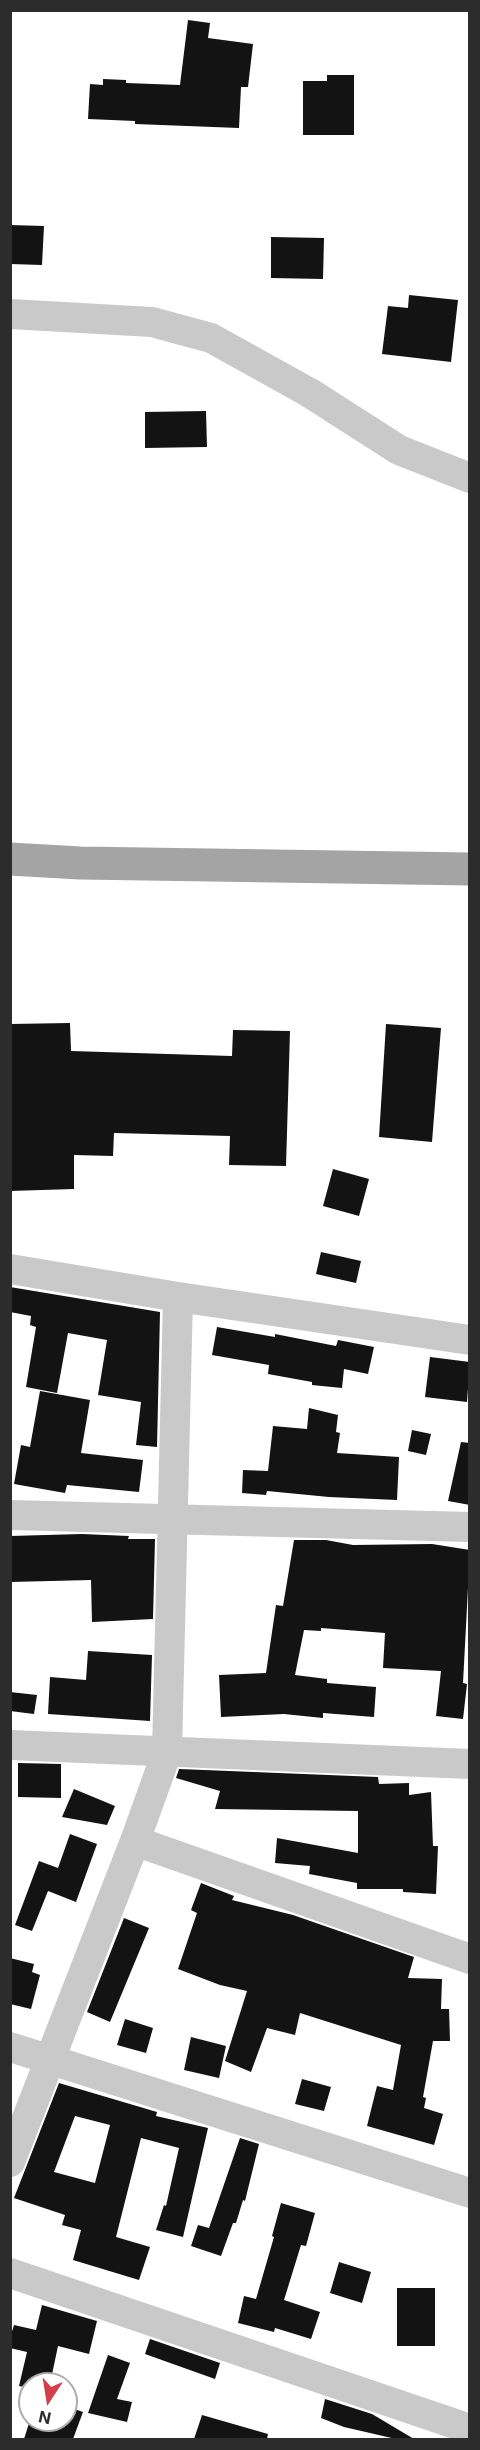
<!DOCTYPE html>
<html>
<head>
<meta charset="utf-8">
<style>
  body { margin:0 }
  #map { position:relative; width:480px; height:2450px; overflow:hidden; background:#fff; font-family:Inter,sans-serif }
  canvas { display:block }
  .frame { position:absolute; inset:0; border:12px solid #2c2c2c; pointer-events:none }
  .north { position:absolute; left:18px; top:2372px; width:60px; height:60px; box-sizing:border-box; background:#fff; border:2px solid #ababab; border-radius:50%; rotate:192deg; font-size:16px; font-weight:700; line-height:24px; text-align:center; color:#2c2c2c }
  .north::after { content:''; display:block; margin:auto; width:21px; height:27px; background:#d0404d; clip-path:polygon(50% 0,100% 100%,50% 72%,0 100%) }
</style>
</head>
<body>
<div id="map">
<canvas width="480" height="2450"></canvas>
<div class="frame"></div>
<div class="north">N</div>
</div>
<script>
const context = document.querySelector('canvas').getContext('2d');
context.lineJoin = 'round';
function fillPath(path, color) { context.fillStyle = color; context.fill(path, 'evenodd'); }
const poly = rows => new Path2D(rows.map(r => 'M' + r).join(''));
function trace(path, color, width, dash) { context.strokeStyle = color; context.lineWidth = width; context.lineCap = dash ? 'butt' : 'round'; context.setLineDash(dash || []); context.stroke(path); }
fillPath(poly([
  [188,20,210,23,208,38,253,44,248,87,241,87,239,128,135,124,135,121,88,119,90,84,103,85,103,79,126,80,126,83,180,85],
  [327,75,354,75,354,135,303,135,303,81,327,81],
  [10,225,44,226,42,265,10,264],
  [271,237,324,238,323,279,271,278],
  [409,295,458,300,451,362,382,354,388,306,408,308],
  [206,411,207,447,145,448,145,412],
  [70,1023,71,1051,232,1056,233,1030,290,1031,286,1166,229,1165,230,1136,114,1133,113,1156,74,1155,74,1189,10,1191,10,1024],
  [386,1024,441,1028,432,1142,379,1137],
  [333,1169,369,1179,359,1216,323,1206],
  [321,1252,361,1261,356,1283,316,1274],
  [10,1287,160,1312,157,1447,136,1445,141,1402,98,1395,107,1340,68,1333,57,1393,26,1387,36,1327,30,1325,31,1316,10,1312],
  [217,1327,275,1337,275,1334,336,1346,338,1340,374,1347,368,1374,344,1369,342,1388,312,1385,312,1382,268,1374,269,1365,212,1355],
  [430,1357,470,1362,467,1402,425,1397],
  [40,1391,90,1400,81,1453,143,1460,139,1492,67,1485,65,1493,14,1484,21,1445,30,1447],
  [309,1408,338,1415,336,1432,340,1433,337,1453,399,1457,397,1500,329,1497,267,1491,266,1495,242,1493,243,1470,268,1471,273,1426,307,1429],
  [412,1430,431,1434,426,1455,408,1451],
  [461,1442,470,1443,470,1505,448,1501],
  [82,1534,129,1536,128,1539,155,1539,153,1619,92,1622,91,1580,10,1582,10,1536],
  [294,1540,326,1540,353,1545,432,1544,470,1550,463,1683,467,1684,463,1719,436,1716,441,1671,383,1668,385,1633,321,1628,321,1631,304,1630,295,1675,327,1679,327,1683,376,1687,374,1717,323,1713,323,1718,284,1714,221,1717,219,1675,266,1673,276,1605,283,1606],
  [88,1651,152,1655,150,1721,48,1714,50,1677,86,1680],
  [10,1692,37,1695,34,1714,10,1711],
  [18,1763,61,1764,61,1798,18,1797],
  [179,1769,378,1777,379,1784,409,1783,409,1795,431,1792,433,1846,438,1846,436,1894,403,1892,403,1889,357,1889,357,1883,309,1874,310,1866,275,1863,277,1838,358,1853,358,1811,215,1809,220,1791,176,1778],
  [74,1789,115,1806,107,1825,62,1817],
  [70,1834,97,1844,76,1902,48,1891,32,1931,15,1925,39,1861,58,1868],
  [201,1883,234,1896,232,1900,293,1915,414,1957,408,1978,442,1979,441,2009,449,2009,450,2041,433,2041,423,2097,426,2098,424,2108,443,2114,434,2145,367,2126,377,2086,393,2090,401,2045,300,2013,295,2035,267,2028,251,2072,225,2061,247,1991,220,1985,178,1969,197,1913,191,1910],
  [124,1918,149,1928,110,2022,87,2012],
  [10,1958,34,1964,32,1972,40,1975,31,2009,10,2004],
  [125,2019,153,2028,146,2053,117,2045],
  [191,2037,226,2046,219,2078,184,2070],
  [302,2079,331,2087,324,2111,295,2104],
  [59,2083,157,2112,156,2116,208,2128,183,2237,156,2230,164,2205,166,2206,179,2148,141,2138,116,2237,150,2247,139,2280,73,2260,81,2230,62,2225,65,2215,14,2198],
  [75,2116,110,2125,95,2183,54,2172],
  [240,2138,259,2144,245,2201,243,2200,236,2223,233,2223,221,2256,191,2246,198,2225,209,2228],
  [281,2203,315,2213,306,2246,301,2245,284,2300,320,2312,311,2339,275,2328,274,2332,238,2323,244,2296,256,2299,274,2237,272,2236],
  [339,2262,371,2272,362,2303,330,2293],
  [397,2288,435,2288,435,2346,397,2346],
  [42,2305,97,2321,89,2354,58,2346,50,2384,30,2384,30,2388,19,2386,27,2352,10,2348,10,2338,14,2325,36,2330],
  [150,2339,220,2363,215,2379,145,2354],
  [108,2355,130,2363,117,2399,132,2402,127,2422,88,2413],
  [325,2399,372,2414,414,2439,396,2439,344,2427,321,2418],
  [66,2406,83,2412,73,2439,24,2439,30,2420,66,2420],
  [202,2415,268,2434,267,2439,194,2439]
]), '#131313');
trace(poly([
  [10,314,152,322,211,338,310,393,399,450,470,478],
  [10,1269,178,1297,470,1340],
  [10,1515,470,1527],
  [10,1745,470,1764],
  [135,1841,470,1959],
  [10,2047,470,2193],
  [10,2162,135,1841,167,1752,178,1297],
  [10,2273,470,2429]
]), '#c9c9c9', 30);
trace(poly([
  [10,859,80,863,470,869]
]), '#a4a4a4', 33);
</script>
</body>
</html>
